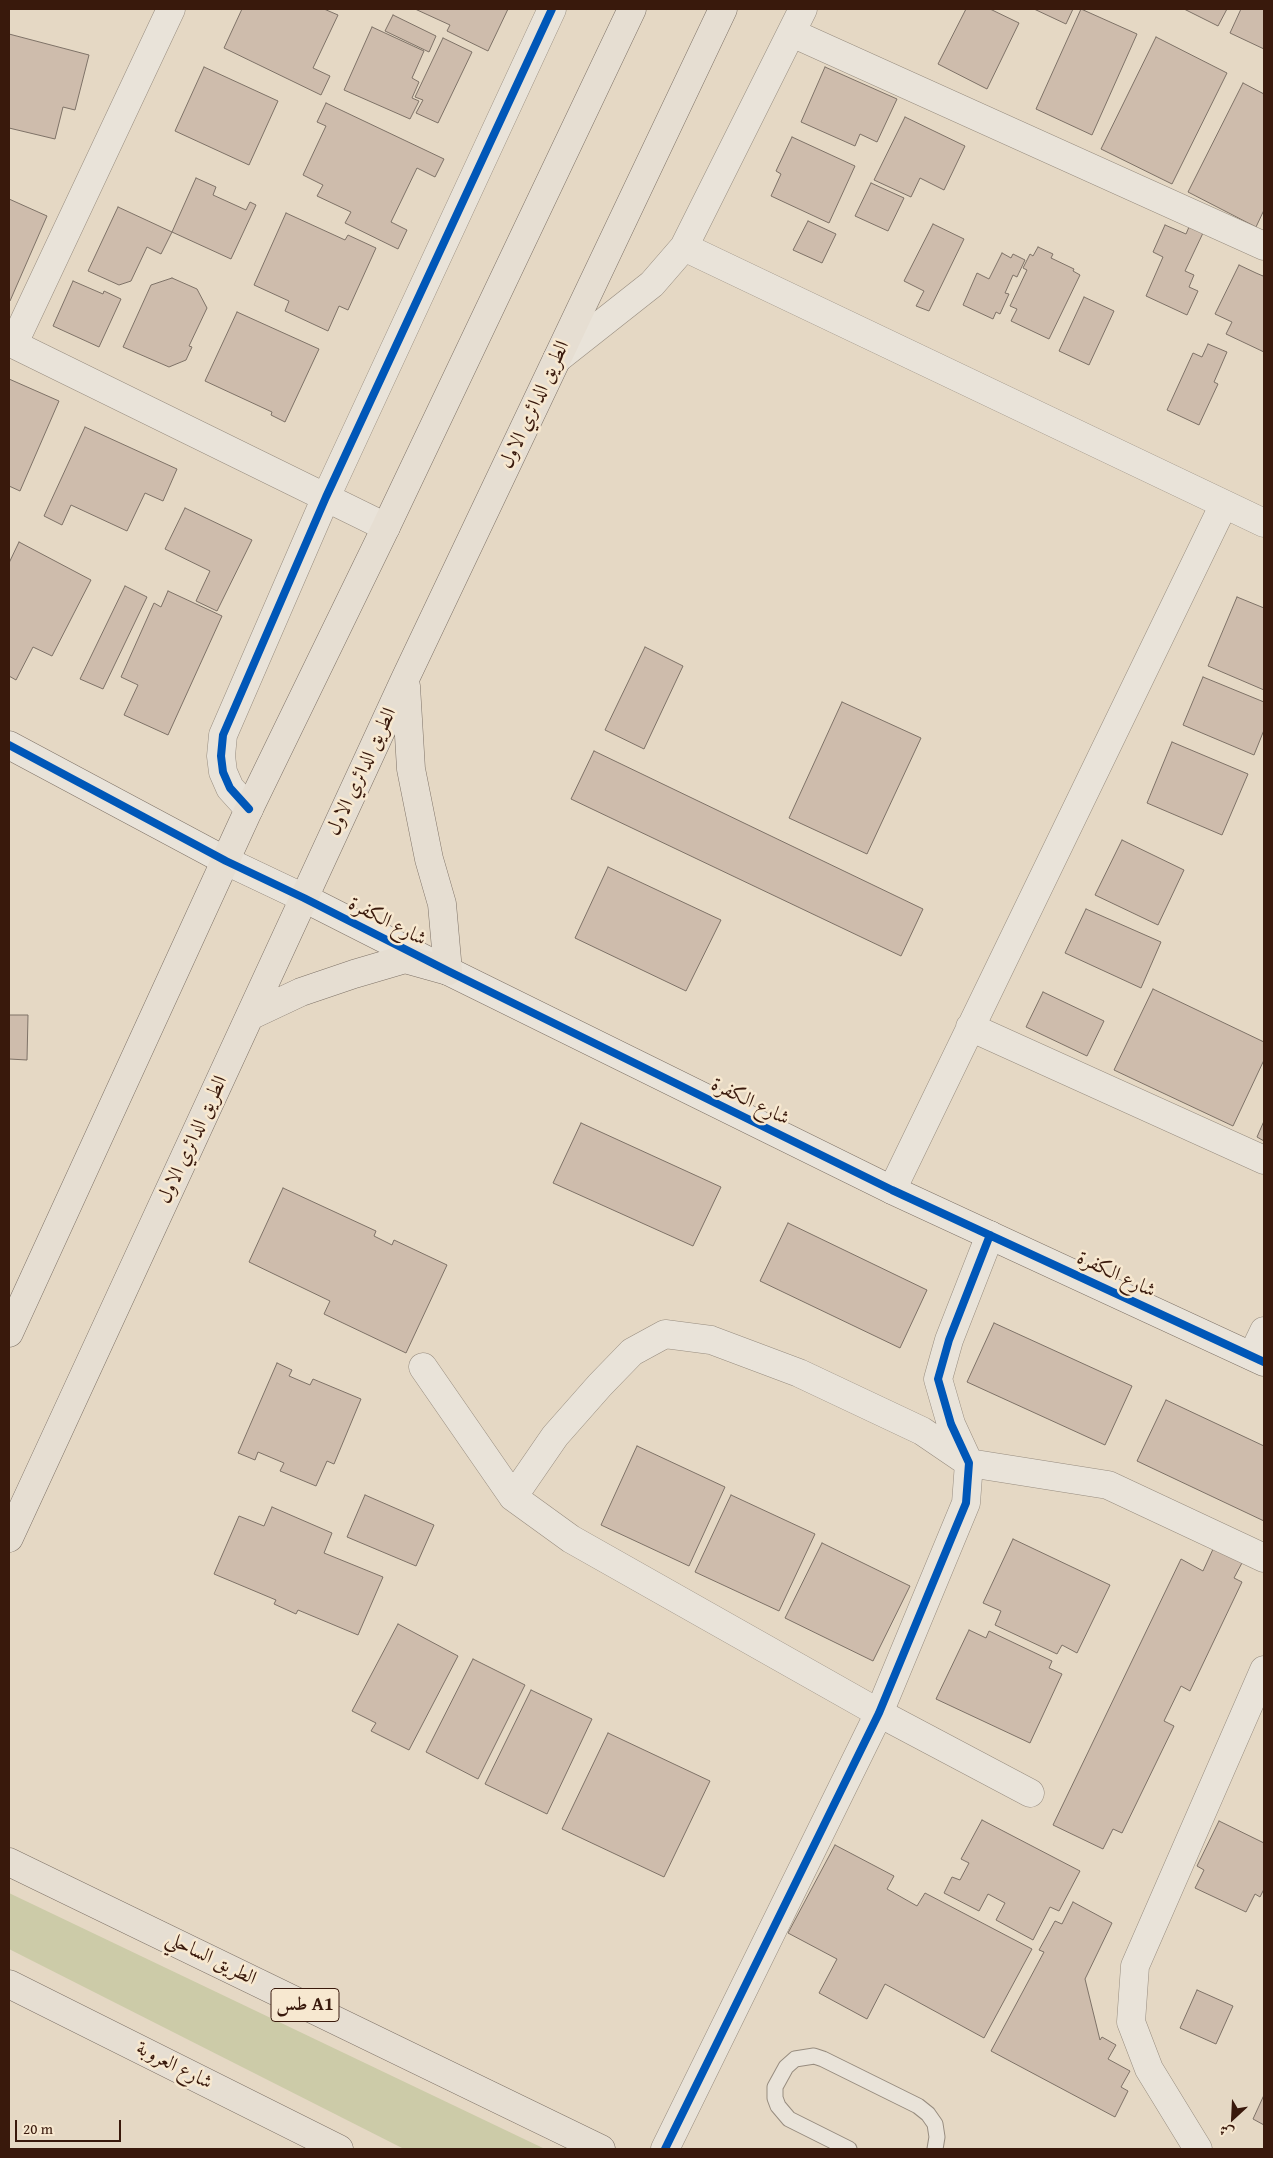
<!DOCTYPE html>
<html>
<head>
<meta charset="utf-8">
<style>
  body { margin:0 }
  #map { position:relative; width:1273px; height:2158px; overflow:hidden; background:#e5d8c4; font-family:"Gentium Book Plus",Amiri,serif }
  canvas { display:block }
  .frame { position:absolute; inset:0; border:10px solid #39190c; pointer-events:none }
  .north { position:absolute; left:1208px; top:2093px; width:50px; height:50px; -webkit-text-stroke:4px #f7e8d0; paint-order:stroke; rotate:205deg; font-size:14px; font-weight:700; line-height:20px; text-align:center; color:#39190c }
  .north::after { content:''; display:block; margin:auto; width:18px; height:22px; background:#39190c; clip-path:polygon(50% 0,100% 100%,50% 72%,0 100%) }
  .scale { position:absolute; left:15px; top:2120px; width:106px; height:22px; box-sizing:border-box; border:2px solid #39190c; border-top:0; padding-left:6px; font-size:15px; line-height:18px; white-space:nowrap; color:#39190c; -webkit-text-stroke:4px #f7e8d0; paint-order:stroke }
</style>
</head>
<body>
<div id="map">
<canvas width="1273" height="2158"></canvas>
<div class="frame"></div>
<div class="north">ش</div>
<div class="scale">20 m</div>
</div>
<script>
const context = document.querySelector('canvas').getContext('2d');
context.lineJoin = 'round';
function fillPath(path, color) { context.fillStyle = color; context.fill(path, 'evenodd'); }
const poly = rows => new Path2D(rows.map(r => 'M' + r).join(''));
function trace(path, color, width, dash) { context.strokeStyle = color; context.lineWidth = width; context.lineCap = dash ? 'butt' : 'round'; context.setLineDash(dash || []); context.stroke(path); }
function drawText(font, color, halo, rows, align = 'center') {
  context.font = font + ' "Gentium Book Plus",Amiri,serif'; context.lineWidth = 5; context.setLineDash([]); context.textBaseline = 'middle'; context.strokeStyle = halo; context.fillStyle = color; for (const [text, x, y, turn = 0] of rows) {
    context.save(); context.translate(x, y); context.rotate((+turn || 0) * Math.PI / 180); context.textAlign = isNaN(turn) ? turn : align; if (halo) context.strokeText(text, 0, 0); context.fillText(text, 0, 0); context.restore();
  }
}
fillPath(poly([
  [9,1893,545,2149,404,2149,9,1949]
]), '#cccba8');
const building = poly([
  [242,9,324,9,338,15,313,68,330,76,321,95,224,48,242,9],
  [415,9,508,9,488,51,447,31,450,25,415,9],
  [966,9,990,9,1019,23,987,89,938,64,966,9],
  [1034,9,1073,9,1066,24,1034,9],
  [1081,9,1137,34,1092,135,1036,109,1081,9],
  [1184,9,1227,9,1218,26,1184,9],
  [1241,9,1264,9,1264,49,1230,33,1241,9],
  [393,15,436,36,429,52,385,31,393,15],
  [372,27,424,51,412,78,419,82,412,98,419,101,410,119,344,90,372,27],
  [9,34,89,55,75,110,63,107,55,139,9,128,9,34],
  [1156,37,1227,73,1172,184,1101,149,1156,37],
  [443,38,472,52,438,123,416,113,423,100,415,97,443,38],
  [204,67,278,101,249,165,175,131,204,67],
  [825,67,897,99,877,142,860,134,855,146,801,122,825,67],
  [1243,83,1264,94,1264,210,1256,227,1188,192,1243,83],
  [326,103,444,159,435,177,417,168,391,222,407,230,398,249,345,223,351,212,317,196,323,185,303,175,326,126,317,122,326,103],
  [905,117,965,146,944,190,920,178,911,197,874,180,905,117],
  [792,137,855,166,829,223,771,196,781,174,776,171,792,137],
  [196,178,216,187,213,195,246,210,250,202,256,205,231,259,172,232,196,178],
  [871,183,904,198,888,231,855,216,871,183],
  [9,199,47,216,10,301,9,300,9,199],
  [118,207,172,232,161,254,147,247,131,281,119,285,88,271,118,207],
  [286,213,345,240,348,235,376,248,348,310,339,306,328,331,285,311,289,301,254,285,286,213],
  [808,221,836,234,822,263,793,250,808,221],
  [933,224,964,239,929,311,916,306,924,291,904,281,933,224],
  [1165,225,1186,234,1189,227,1203,233,1185,271,1194,275,1189,287,1198,291,1187,315,1146,296,1163,257,1153,252,1165,225],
  [1038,247,1053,254,1051,258,1074,269,1073,271,1080,275,1049,339,1011,321,1017,309,1010,306,1027,270,1023,268,1030,254,1033,256,1038,247],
  [1002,253,1011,258,1013,254,1025,260,1017,277,1013,275,1005,293,1009,294,1000,314,996,312,993,319,963,305,977,273,989,279,1002,253],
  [1239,265,1256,273,1263,276,1264,274,1264,352,1226,334,1232,322,1215,314,1239,265],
  [172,278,197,289,207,308,189,346,192,347,186,360,169,367,123,347,151,285,172,278],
  [73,281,103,294,104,291,121,299,99,347,53,326,73,281],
  [1084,297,1114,311,1089,365,1059,351,1084,297],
  [237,312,319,349,285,422,271,415,272,412,205,381,237,312],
  [1208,344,1227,352,1214,382,1218,384,1199,425,1167,410,1193,353,1202,357,1208,344],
  [9,379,59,401,20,491,9,486,9,379],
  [85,427,177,469,163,501,145,493,127,531,71,505,62,525,44,516,85,427],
  [185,508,252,540,217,611,196,601,210,571,165,549,185,508],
  [19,542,91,580,52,656,33,647,16,680,9,676,9,563,19,542],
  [125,586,147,597,103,689,80,679,125,586],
  [168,591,222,616,168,735,124,715,138,685,121,677,154,603,161,607,168,591],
  [1237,597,1264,608,1264,690,1208,666,1237,597],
  [645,647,683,666,644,749,605,730,645,647],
  [1203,677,1264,702,1264,730,1254,755,1183,725,1203,677],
  [842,702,921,738,867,854,789,818,842,702],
  [1172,742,1248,774,1222,835,1147,803,1172,742],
  [594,751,923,909,901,956,571,799,594,751],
  [1122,840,1184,870,1158,925,1095,895,1122,840],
  [608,867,721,920,686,991,575,938,608,867],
  [1086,909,1161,942,1141,988,1065,953,1086,909],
  [1153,989,1264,1042,1264,1060,1233,1126,1114,1070,1153,989],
  [1043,992,1104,1021,1087,1056,1026,1027,1043,992],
  [9,1015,28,1015,27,1060,9,1059,9,1015],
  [1264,1121,1264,1141,1257,1137,1264,1121],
  [581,1123,721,1187,693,1246,553,1183,581,1123],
  [283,1188,376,1231,374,1236,392,1245,394,1240,447,1265,406,1353,324,1314,330,1301,249,1262,283,1188],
  [788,1223,927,1290,900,1348,760,1281,788,1223],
  [994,1323,1132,1386,1105,1445,967,1382,994,1323],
  [277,1363,292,1370,289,1376,310,1385,313,1379,361,1399,334,1464,327,1461,316,1486,280,1471,284,1463,258,1452,255,1460,238,1453,277,1363],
  [1166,1400,1264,1446,1264,1521,1137,1461,1166,1400],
  [637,1446,725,1487,689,1566,601,1525,637,1446],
  [365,1495,434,1525,416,1566,347,1537,365,1495],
  [731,1495,815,1534,779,1611,695,1572,731,1495],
  [272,1507,332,1533,324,1553,383,1577,358,1635,298,1610,296,1614,274,1604,276,1600,214,1574,239,1516,264,1526,272,1507],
  [1013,1539,1110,1585,1077,1653,1062,1645,1057,1654,995,1625,1001,1611,983,1603,1013,1539],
  [822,1543,910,1586,873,1661,785,1618,822,1543],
  [1214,1547,1243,1561,1234,1578,1242,1582,1190,1691,1181,1686,1164,1721,1174,1726,1122,1833,1113,1829,1103,1849,1053,1825,1181,1559,1203,1571,1214,1547],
  [398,1624,458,1656,409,1750,371,1731,376,1723,352,1711,398,1624],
  [969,1630,986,1638,989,1631,1052,1661,1049,1668,1062,1674,1030,1743,936,1699,969,1630],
  [473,1659,525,1685,478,1779,426,1752,473,1659],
  [531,1690,592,1719,547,1814,485,1784,531,1690],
  [608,1733,710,1781,664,1877,562,1829,608,1733],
  [982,1820,1080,1871,1059,1911,1050,1907,1033,1940,996,1920,1005,1903,988,1894,979,1911,944,1893,952,1877,960,1880,969,1863,961,1859,982,1820],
  [1219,1821,1264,1843,1264,1889,1260,1897,1255,1894,1246,1912,1195,1888,1204,1870,1197,1866,1219,1821],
  [835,1845,894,1876,887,1889,917,1906,925,1893,1032,1949,984,2038,885,1984,867,2019,819,1993,837,1959,788,1933,835,1845],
  [1073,1902,1112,1923,1085,1979,1100,2040,1102,2037,1116,2045,1108,2059,1130,2071,1121,2087,1128,2091,1115,2117,991,2051,1044,1952,1039,1950,1055,1921,1062,1924,1073,1902],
  [1197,1990,1233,2006,1216,2044,1180,2028,1197,1990],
  [1264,2095,1264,2125,1253,2119,1264,2095]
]);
fillPath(building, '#cebcac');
trace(building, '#7e7267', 1);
const lane = poly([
  [849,2149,789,2119,778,2106,775,2098,775,2087,786,2067,795,2059,814,2056,823,2059,918,2106,928,2114,935,2124,937,2137,935,2149]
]);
const street = poly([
  [792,33,1264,246],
  [684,247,1264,523],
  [9,342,386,527],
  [14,343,171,9],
  [557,359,652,284,684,247,803,9],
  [249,809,230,788,223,772,221,756,223,735,326,497,552,9],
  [970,1027,1264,1160],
  [892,1190,1224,504],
  [1252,1356,1264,1331],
  [423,1367,513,1497,571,1539,879,1713,1030,1793],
  [513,1497,555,1436,600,1385,632,1352,665,1334,711,1340,799,1373,922,1431,969,1463,1108,1485,1264,1558],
  [665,2149,879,1713,966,1503,969,1463,951,1424,938,1379,949,1340,990,1235],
  [1198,2149,1149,2069,1131,2022,1135,1966,1264,1670]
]);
const secondary = poly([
  [9,745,226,861,304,898,448,971,892,1190,1264,1362]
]);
const primary = poly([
  [250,1016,301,992,354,974,405,959,448,971,442,904,429,859,411,769,406,686],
  [9,1333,249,809,386,527,632,9],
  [9,1538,405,679,723,9]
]);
const highway = poly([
  [9,1862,601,2149],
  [9,1984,339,2149]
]);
trace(lane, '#978c7f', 17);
trace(street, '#978c7f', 29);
trace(secondary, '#7e7267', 29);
trace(primary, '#7e7267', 29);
trace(highway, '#7e7267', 29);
trace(lane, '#e9e3d9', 15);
trace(street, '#e9e3d9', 28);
trace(secondary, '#e9e3d9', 28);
trace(primary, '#e6ded2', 28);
trace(highway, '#e6ded2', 28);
trace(poly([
  [9,745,226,861,304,898,448,971,892,1190,1264,1362],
  [249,809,230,788,223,772,221,756,223,735,326,497,552,9],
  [665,2149,879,1713,966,1503,969,1463,951,1424,938,1379,949,1340,990,1235]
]), '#0057b8', 8);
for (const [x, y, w] of [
  [305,2005,68]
]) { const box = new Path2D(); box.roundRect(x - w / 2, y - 16.5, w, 33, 4); context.fillStyle = '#f7e8d0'; context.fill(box); trace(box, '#39190c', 1); }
drawText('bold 19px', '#39190c', null, [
  ["طس A1",305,2005]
]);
drawText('20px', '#39190c', '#f7e8d0', [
  ["الطريق الدائري الاول",535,405,-65],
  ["الطريق الدائري الاول",362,772,-65],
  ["شارع الكفرة",387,922,27],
  ["شارع الكفرة",750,1102,26],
  ["الطريق الدائري الاول",193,1140,-65],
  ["شارع الكفرة",1116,1275,25],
  ["الطريق الساحلي",211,1959,26],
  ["شارع العروبة",174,2066,27]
]);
</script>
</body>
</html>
